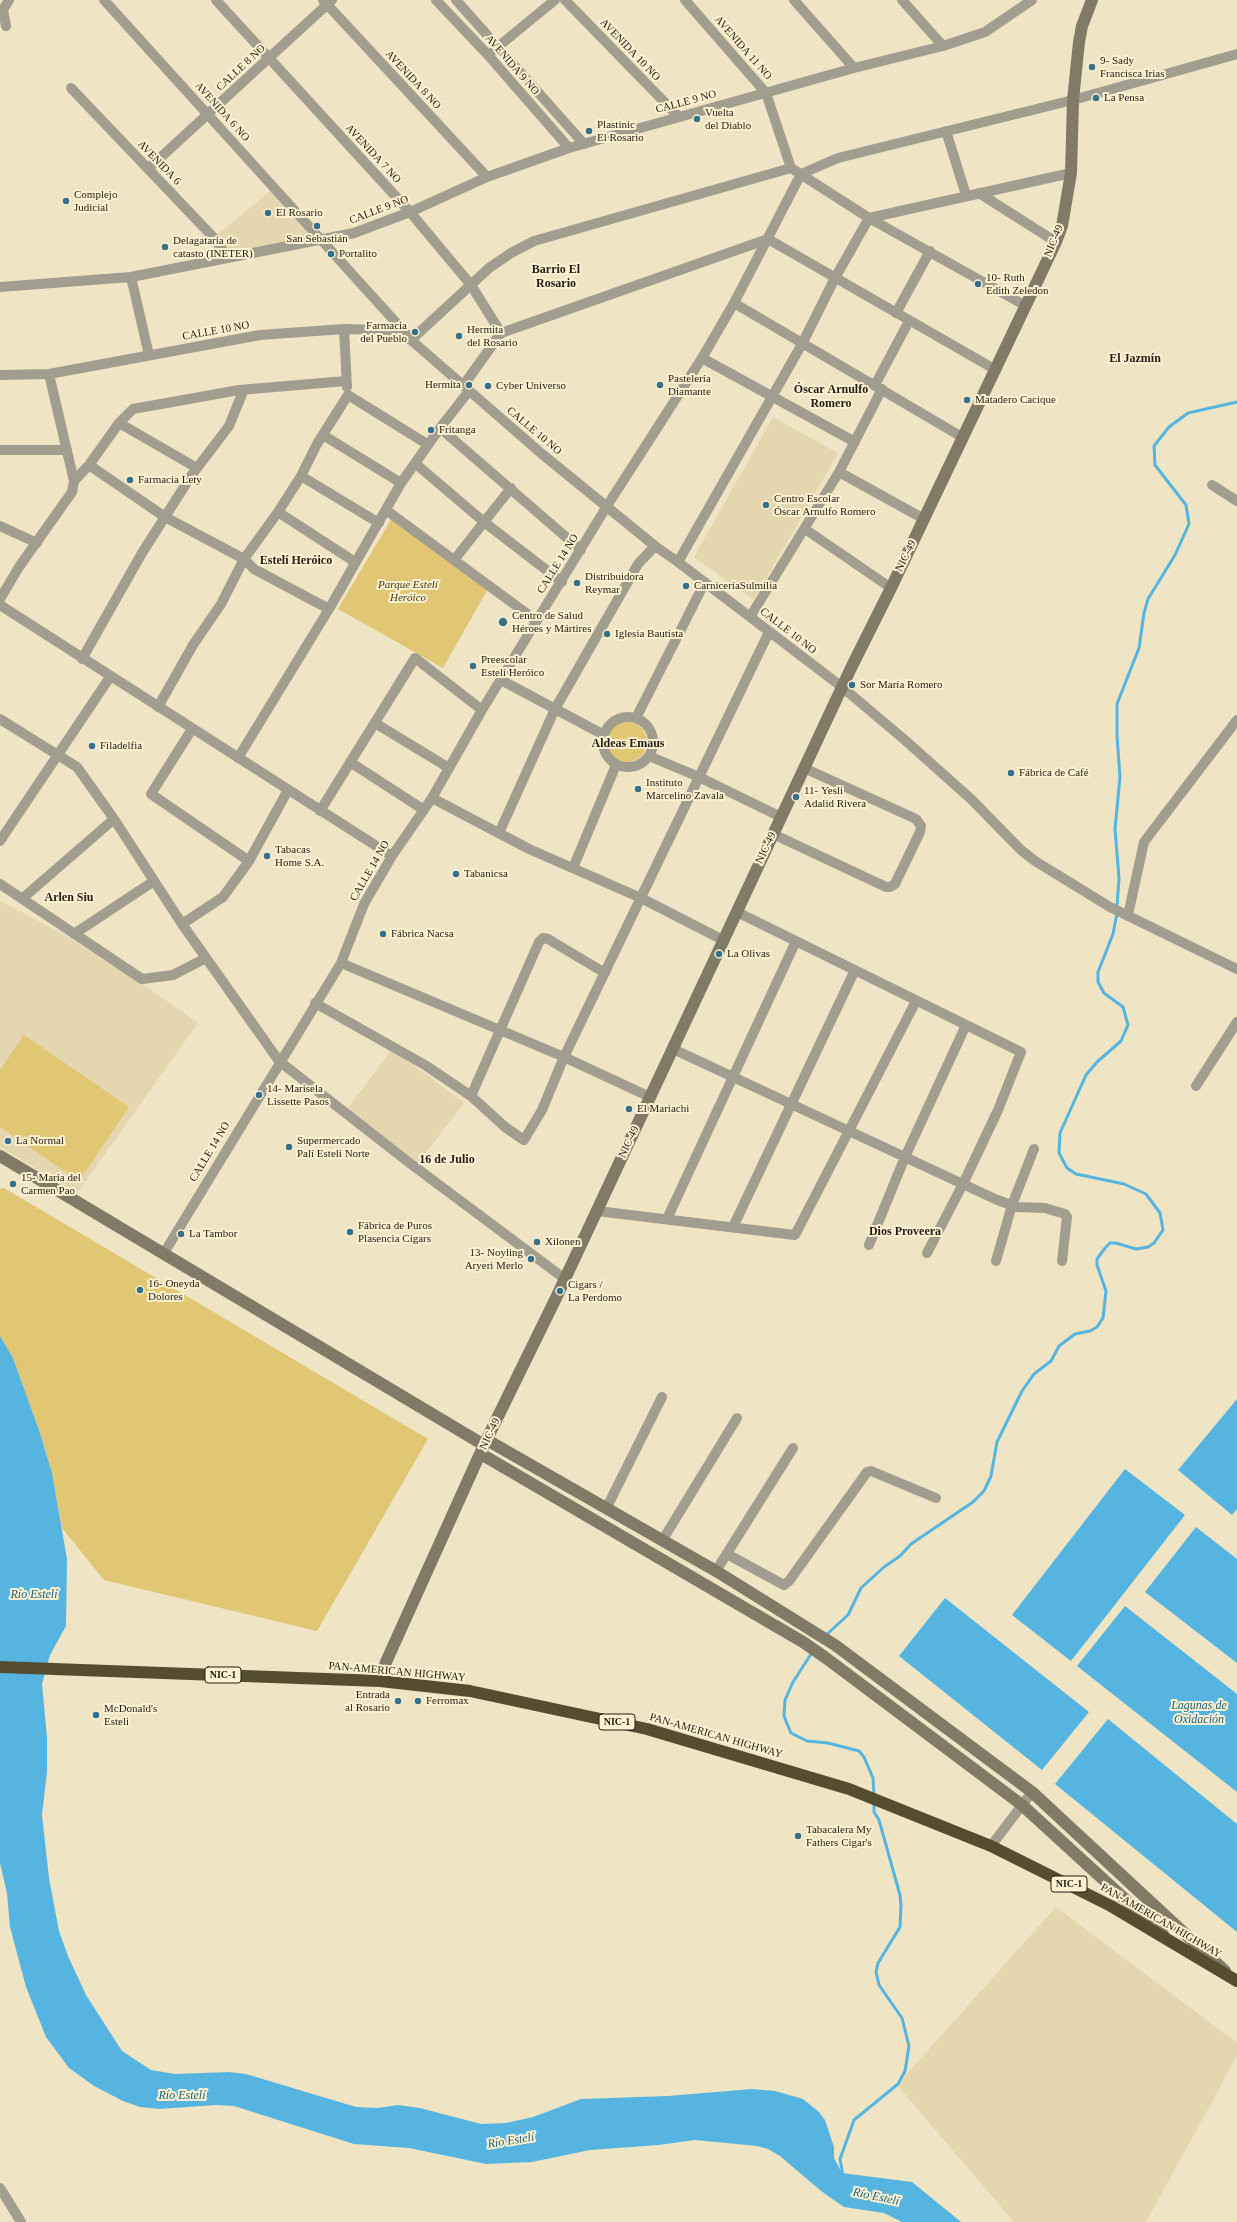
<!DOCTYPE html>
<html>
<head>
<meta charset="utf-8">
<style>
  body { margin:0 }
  canvas { display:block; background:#efe4c4 }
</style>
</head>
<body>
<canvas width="1237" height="2222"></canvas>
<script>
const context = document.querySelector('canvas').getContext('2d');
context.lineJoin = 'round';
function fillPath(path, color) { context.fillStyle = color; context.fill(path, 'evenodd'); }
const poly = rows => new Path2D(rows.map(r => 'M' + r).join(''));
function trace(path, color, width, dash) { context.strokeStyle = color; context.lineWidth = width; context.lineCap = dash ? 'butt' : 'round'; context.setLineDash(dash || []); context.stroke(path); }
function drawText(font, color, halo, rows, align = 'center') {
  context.font = font + ' Georgia,serif'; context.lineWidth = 4; context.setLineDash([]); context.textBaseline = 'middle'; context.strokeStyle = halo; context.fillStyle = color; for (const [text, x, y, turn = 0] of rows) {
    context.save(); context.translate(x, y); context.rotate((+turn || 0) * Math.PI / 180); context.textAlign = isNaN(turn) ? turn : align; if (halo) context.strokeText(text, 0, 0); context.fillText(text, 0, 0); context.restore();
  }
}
fillPath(poly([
  [271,190,313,235,226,257,215,237],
  [773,417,838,453,754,600,694,557],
  [0,901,58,931,150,989,198,1023,77,1193,0,1147],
  [392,1049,464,1103,418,1163,348,1108],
  [1056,1907,1237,2043,1237,2056,1146,2222,1014,2222,897,2085]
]), '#e4d7b0');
fillPath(poly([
  [392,518,489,587,443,668,338,609],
  '607 742a20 20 0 1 1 40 0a20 20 0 1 1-40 0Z',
  [24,1035,129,1107,79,1181,0,1127,0,1070],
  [4,1188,428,1439,317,1631,104,1580,62,1528,52,1473,40,1433,13,1358,0,1336,0,1189]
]), '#e1c674');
fillPath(poly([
  [0,1336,13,1358,40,1433,52,1473,67,1559,66,1626,50,1655,42,1684,47,1737,47,1772,42,1815,49,1878,59,1931,68,1956,86,1995,122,2051,151,2070,175,2074,229,2072,246,2074,356,2107,378,2108,398,2105,420,2108,481,2124,506,2123,533,2117,581,2099,668,2096,752,2089,775,2091,803,2099,819,2112,825,2120,834,2147,834,2158,842,2173,912,2182,961,2222,902,2222,884,2213,844,2207,821,2191,780,2156,768,2149,757,2146,695,2140,659,2145,590,2150,532,2162,486,2164,409,2148,354,2144,234,2106,216,2105,159,2109,140,2107,123,2101,94,2086,69,2068,46,2037,26,1987,10,1927,7,1893,0,1863],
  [1237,1399,1237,1509,1232,1515,1178,1470],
  [1125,1469,1185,1515,1071,1661,1012,1615],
  [1196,1527,1237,1559,1237,1663,1145,1592],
  [945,1598,1089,1712,1042,1770,899,1656],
  [1125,1606,1237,1694,1237,1792,1077,1666],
  [1108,1719,1237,1824,1237,1932,1055,1784]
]), '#56b5e0');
trace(poly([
  [1117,907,1119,878,1115,829,1120,777,1117,736,1117,704,1139,648,1144,613,1148,599,1175,555,1189,524,1186,505,1155,465,1154,446,1169,427,1188,413,1237,402],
  [825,1636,848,1615,861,1588,884,1567,900,1556,911,1544,973,1502,984,1491,991,1476,997,1442,1022,1391,1034,1374,1051,1361,1059,1346,1075,1334,1090,1331,1097,1327,1103,1318,1106,1291,1097,1265,1097,1259,1105,1248,1110,1243,1116,1243,1136,1249,1148,1247,1154,1243,1163,1230,1160,1213,1146,1194,1124,1184,1076,1174,1067,1168,1059,1153,1060,1133,1086,1075,1097,1062,1121,1041,1128,1025,1123,1007,1104,993,1098,982,1098,972,1113,934,1117,913],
  [813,1651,793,1682,785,1700,784,1716,788,1726,791,1733,807,1741,828,1743,859,1751,864,1757,873,1778,874,1795],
  [843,2176,840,2159,854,2120,898,2084,905,2071,909,2046,902,2018,879,1985,876,1972,878,1963,900,1927,901,1906,900,1895,879,1820,874,1812,874,1803]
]), '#56b5e0', 3);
trace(poly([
  [104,0,410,338],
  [216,0,410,212,471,285,501,333],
  [323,0,487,177],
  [436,0,488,55,569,148],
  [456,0,584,144],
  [565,0,678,116],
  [685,0,766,93,791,168],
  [794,0,854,68],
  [902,0,943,46],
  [6,26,3,10,9,0],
  [494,50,555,0],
  [71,88,214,238,227,257],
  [946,131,966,195],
  [148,169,332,0],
  [979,193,1056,242],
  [131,277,149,355],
  [0,287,131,277,354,233,410,212,487,177,569,148,854,68,943,46,985,32,1032,0],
  [734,303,962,437],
  [896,313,930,251],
  [344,329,347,387],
  [411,340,489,268,511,253,534,241,791,168,869,218,1026,306],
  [702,358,855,442],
  [0,375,49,374,260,335,344,329,383,330,411,340,542,454,655,546,678,562,842,687,906,741,971,799,1021,850,1035,861,1110,907,1237,969],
  [875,385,909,321],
  [463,386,501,333,768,239,996,370],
  [119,423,197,468],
  [440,428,581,550],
  [323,435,401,483],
  [0,450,67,450],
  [416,464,484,522,562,582],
  [89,465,165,517,244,559,254,569,329,609],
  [839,472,924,519],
  [301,476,379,523],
  [74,481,89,465,119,423,133,409,239,390,346,381],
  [1212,485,1237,501],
  [386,510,537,621],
  [278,512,355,562],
  [0,526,37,543],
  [805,529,891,588],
  [454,560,511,488],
  [678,562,802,344,835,278,869,218,1071,173],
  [0,599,19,567,72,492,74,481,49,374],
  [0,605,392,856],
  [750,617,839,472,882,389],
  [82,659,142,553,191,476,229,426,242,394,239,390],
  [501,680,604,735],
  [158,707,193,645,221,604,244,559,278,512,301,476,317,444,348,395,427,444],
  '603 742a25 25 0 1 1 50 0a25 25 0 1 1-50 0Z',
  [636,718,705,582],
  [0,719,77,767,114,819,182,924,279,1061,411,1164,565,1279],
  [375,723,449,768],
  [192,729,151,794,249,861],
  [649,756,699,777,781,817],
  [238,758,329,609,401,483,440,428,469,391],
  [350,762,424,810],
  [432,798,529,849,641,898,723,940],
  [320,811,415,658,482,710],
  [499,833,555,709,638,564,655,546],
  [773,834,886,887,890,887,895,884,920,832,921,826,916,819,804,768],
  [0,841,110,677],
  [573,868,616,765],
  [0,884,142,979,173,975,206,958],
  [23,898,114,819],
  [737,912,1021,1052,998,1110,963,1184,927,1253],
  [1128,915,1144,842,1237,720],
  [182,924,223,897,249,861,288,790],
  [74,934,154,881],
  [341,963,564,1057,650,1097],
  [315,1003,425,1065,471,1096,505,1127,524,1140,542,1110,564,1057,769,632],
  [673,1049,995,1199,1016,1207,1045,1208,1065,1214,1067,1217,1062,1261],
  [1196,1086,1237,1022],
  [471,1096,539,942,543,938,548,939,605,973],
  [597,1211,795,1235,916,1001],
  [667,1219,796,941],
  [733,1227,855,970],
  [869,1245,905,1157,966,1025],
  [164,1253,341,963,364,904,392,856,432,798,482,710,607,506,702,358,734,303,801,174,838,158,1073,100,1237,54],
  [996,1261,1012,1205,1034,1149],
  [606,1509,662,1397],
  [662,1541,737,1418],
  [727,1554,784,1585,789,1581,867,1472,871,1471,936,1498],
  [716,1571,793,1448],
  [991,1846,1032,1792],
  [0,2188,21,2222]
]), '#a19d8f', 10);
trace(poly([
  [0,1156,484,1445],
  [487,1440,716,1571,835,1645,1032,1792,1225,1971],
  [481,1454,803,1642,826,1658,1022,1805,1163,1934],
  [380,1681,386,1662,484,1445,556,1298,851,668,891,588,1056,242,1062,226,1071,173,1073,100,1079,42,1082,26,1092,0]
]), '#817a67', 12);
trace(poly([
  [0,1667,380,1681,470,1691,647,1729,849,1789,991,1846,1111,1906,1237,1981]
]), '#564d31', 12);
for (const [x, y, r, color] of [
  [1092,67,4,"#37708a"],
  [1096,98,4,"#37708a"],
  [697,119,4,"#37708a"],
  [589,131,4,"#37708a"],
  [66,201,4,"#37708a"],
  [268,213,4,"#37708a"],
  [317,226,4,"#37708a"],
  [165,247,4,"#37708a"],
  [331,254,4,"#37708a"],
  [978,284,4,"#37708a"],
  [415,332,4,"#37708a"],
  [459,336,4,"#37708a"],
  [469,385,4,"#37708a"],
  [660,385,4,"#37708a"],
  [488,386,4,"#37708a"],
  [967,400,4,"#37708a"],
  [431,430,4,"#37708a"],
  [130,480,4,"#37708a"],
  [766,505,4,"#37708a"],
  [577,583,4,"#37708a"],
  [686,586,4,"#37708a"],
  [503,622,5,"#37708a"],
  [607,634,4,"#37708a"],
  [473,666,4,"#37708a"],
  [852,685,4,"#37708a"],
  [92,746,4,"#37708a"],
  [1011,773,4,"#37708a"],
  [638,789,4,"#37708a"],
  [796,797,4,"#37708a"],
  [267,856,4,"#37708a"],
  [456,874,4,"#37708a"],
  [383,934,4,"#37708a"],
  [719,954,4,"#37708a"],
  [259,1095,4,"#37708a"],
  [629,1109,4,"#37708a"],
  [8,1141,4,"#37708a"],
  [289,1147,4,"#37708a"],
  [13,1184,4,"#37708a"],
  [350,1232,4,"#37708a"],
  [181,1234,4,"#37708a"],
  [537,1242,4,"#37708a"],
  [531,1259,4,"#37708a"],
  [140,1290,4,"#37708a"],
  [560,1291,4,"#37708a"],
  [398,1701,4,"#37708a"],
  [418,1701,4,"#37708a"],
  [96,1715,4,"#37708a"],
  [798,1836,4,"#37708a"]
]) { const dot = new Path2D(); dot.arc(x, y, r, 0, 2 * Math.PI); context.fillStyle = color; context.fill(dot); trace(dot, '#fcf1d1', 1.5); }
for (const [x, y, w] of [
  [223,1675,36],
  [617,1722,36],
  [1069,1884,36]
]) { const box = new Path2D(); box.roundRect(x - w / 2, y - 8, w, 16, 3); context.fillStyle = '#fcf1d1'; context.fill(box); trace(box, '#211d12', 1); }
drawText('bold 10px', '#211d12', null, [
  ["NIC-1",223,1675],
  ["NIC-1",617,1722],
  ["NIC-1",1069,1884]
]);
drawText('11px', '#211d12', '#fcf1d1', [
  ["AVENIDA 11 NO",743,48,49],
  ["AVENIDA 10 NO",630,50,46],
  ["AVENIDA 9 NO",512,65,49],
  ["CALLE 8 NO",241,68,-43],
  ["AVENIDA 8 NO",413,80,47],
  ["CALLE 9 NO",686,102,-15],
  ["AVENIDA 6 NO",222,112,48],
  ["AVENIDA 7 NO",373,154,47],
  ["AVENIDA 6",159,163,46],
  ["CALLE 9 NO",379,210,-21],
  ["NIC-49",1054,241,-68],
  ["CALLE 10 NO",216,331,-10],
  ["CALLE 10 NO",534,431,40],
  ["NIC-49",906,556,-64],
  ["CALLE 14 NO",558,564,-58],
  ["CALLE 10 NO",788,631,38],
  ["NIC-49",766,848,-65],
  ["CALLE 14 NO",370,871,-60],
  ["NIC-49",629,1142,-65],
  ["CALLE 14 NO",210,1152,-59],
  ["NIC-49",490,1434,-65],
  ["PAN-AMERICAN HIGHWAY",397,1672,5],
  ["PAN-AMERICAN HIGHWAY",716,1736,16],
  ["PAN-AMERICAN HIGHWAY",1161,1921,30]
]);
drawText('11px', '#211d12', '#fcf1d1', [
  ["9- Sady",1100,61],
  ["Francisca Irias",1100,74],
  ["La Pensa",1104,98],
  ["Vuelta",705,113],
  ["del Diablo",705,126],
  ["Plastinic",597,125],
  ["El Rosario",597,138],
  ["Complejo",74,195],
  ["Judicial",74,208],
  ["El Rosario",276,213],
  ["San Sebastián",317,239,"center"],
  ["Delagataria de",173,241],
  ["catasto (INETER)",173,254],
  ["Portalito",339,254],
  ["10- Ruth",986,278],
  ["Edith Zeledon",986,291],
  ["Farmacia",407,326,"right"],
  ["del Pueblo",407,339,"right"],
  ["Hermita",467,330],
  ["del Rosario",467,343],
  ["Pastelería",668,379],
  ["Diamante",668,392],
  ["Hermita",461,385,"right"],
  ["Cyber Universo",496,386],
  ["Matadero Cacique",975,400],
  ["Fritanga",439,430],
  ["Farmacia Lety",138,480],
  ["Centro Escolar",774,499],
  ["Óscar Arnulfo Romero",774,512],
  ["Distribuidora",585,577],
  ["Reymar",585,590],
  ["CarniceríaSulmilia",694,586],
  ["Centro de Salud",512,616],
  ["Héroes y Mártires",512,629],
  ["Iglesia Bautista",615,634],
  ["Preescolar",481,660],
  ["Estelí Heróico",481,673],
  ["Sor María Romero",860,685],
  ["Filadelfia",100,746],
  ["Fábrica de Café",1019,773],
  ["Instituto",646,783],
  ["Marcelino Zavala",646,796],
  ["11- Yesli",804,791],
  ["Adalid Rivera",804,804],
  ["Tabacas",275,850],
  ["Home S.A.",275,863],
  ["Tabanicsa",464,874],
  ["Fábrica Nacsa",391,934],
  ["La Olivas",727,954],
  ["14- Marisela",267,1089],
  ["Lissette Pasos",267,1102],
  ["El Mariachi",637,1109],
  ["La Normal",16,1141],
  ["Supermercado",297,1141],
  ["Palí Estelí Norte",297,1154],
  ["15- María del",21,1178],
  ["Carmen Pao",21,1191],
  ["Fábrica de Puros",358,1226],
  ["Plasencia Cigars",358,1239],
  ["La Tambor",189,1234],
  ["Xilonen",545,1242],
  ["13- Noyling",523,1253,"right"],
  ["Aryeri Merlo",523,1266,"right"],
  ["16- Oneyda",148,1284],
  ["Dolores",148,1297],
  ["Cigars /",568,1285],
  ["La Perdomo",568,1298],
  ["Entrada",390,1695,"right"],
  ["al Rosario",390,1708,"right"],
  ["Ferromax",426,1701],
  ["McDonald's",104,1709],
  ["Esteli",104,1722],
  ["Tabacalera My",806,1830],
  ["Fathers Cigar's",806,1843]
], 'left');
drawText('italic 11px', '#3f330e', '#fcf1d1', [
  ["Parque Estelí",408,585],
  ["Heróico",408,598]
]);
drawText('bold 12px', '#211d12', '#fcf1d1', [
  ["Barrio El",556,270],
  ["Rosario",556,284],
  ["El Jazmín",1135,359],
  ["Óscar Arnulfo",831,390],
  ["Romero",831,404],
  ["Estelí Heróico",296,561],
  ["Aldeas Emaus",628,744],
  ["Arlen Siu",69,898],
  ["16 de Julio",447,1160],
  ["Dios Proveera",905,1232]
]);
drawText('italic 12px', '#16607d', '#fcf1d1', [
  ["Río Estelí",34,1595],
  ["Lagunas de",1199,1706],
  ["Oxidación",1199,1720],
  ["Río Estelí",182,2096],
  ["Río Estelí",511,2141,-9],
  ["Río Estelí",876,2197,12]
]);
</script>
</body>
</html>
